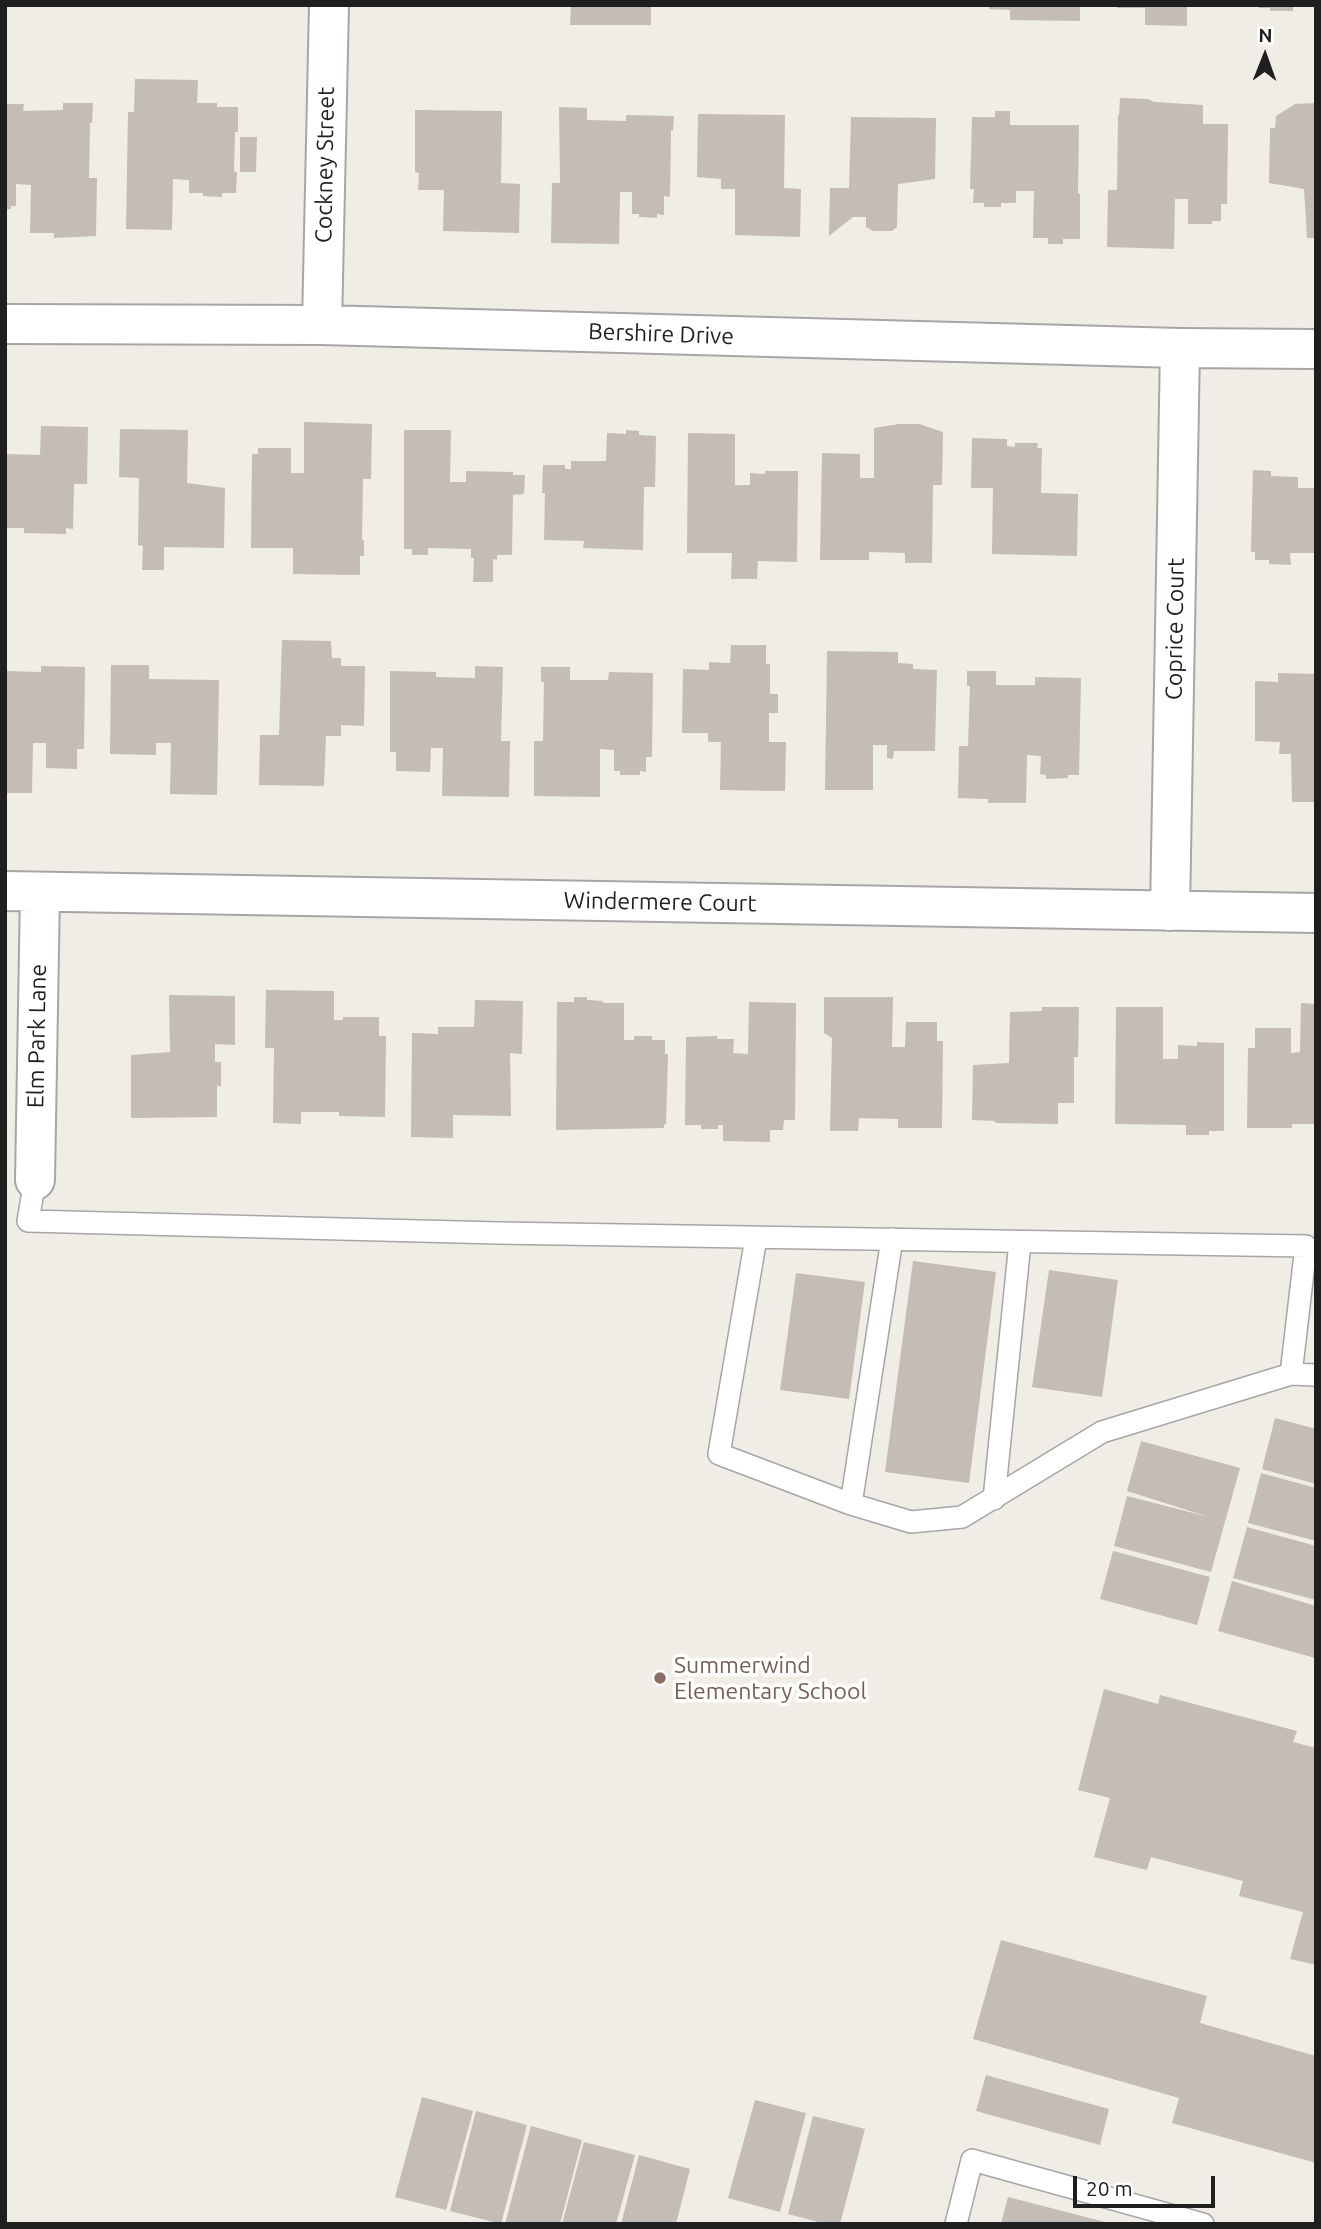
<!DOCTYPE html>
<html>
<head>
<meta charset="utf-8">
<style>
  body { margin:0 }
  #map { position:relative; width:1321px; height:2229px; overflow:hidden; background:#f0ece6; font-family:Ubuntu,sans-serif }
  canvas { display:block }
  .frame { position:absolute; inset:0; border:7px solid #1f1f1f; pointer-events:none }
  .north { position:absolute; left:1230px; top:21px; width:70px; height:70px; -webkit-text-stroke:5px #fff; paint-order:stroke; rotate:1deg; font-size:19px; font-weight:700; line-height:28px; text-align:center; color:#1f1f1f }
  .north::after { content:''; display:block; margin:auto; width:24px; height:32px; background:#1f1f1f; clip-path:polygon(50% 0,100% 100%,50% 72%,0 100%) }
  .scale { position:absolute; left:1073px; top:2176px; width:142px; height:32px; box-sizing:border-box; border:4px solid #1f1f1f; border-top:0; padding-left:9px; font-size:21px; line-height:24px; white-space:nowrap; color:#1f1f1f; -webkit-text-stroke:5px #fff; paint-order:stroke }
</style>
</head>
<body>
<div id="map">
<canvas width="1321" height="2229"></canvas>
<div class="frame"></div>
<div class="north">N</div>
<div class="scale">20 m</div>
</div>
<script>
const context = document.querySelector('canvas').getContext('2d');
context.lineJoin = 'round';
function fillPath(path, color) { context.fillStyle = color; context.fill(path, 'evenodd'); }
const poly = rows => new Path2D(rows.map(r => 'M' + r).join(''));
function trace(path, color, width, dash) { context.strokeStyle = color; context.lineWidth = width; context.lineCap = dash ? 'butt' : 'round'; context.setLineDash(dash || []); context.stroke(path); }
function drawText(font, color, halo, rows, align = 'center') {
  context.font = font + ' Ubuntu,sans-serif'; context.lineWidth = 7; context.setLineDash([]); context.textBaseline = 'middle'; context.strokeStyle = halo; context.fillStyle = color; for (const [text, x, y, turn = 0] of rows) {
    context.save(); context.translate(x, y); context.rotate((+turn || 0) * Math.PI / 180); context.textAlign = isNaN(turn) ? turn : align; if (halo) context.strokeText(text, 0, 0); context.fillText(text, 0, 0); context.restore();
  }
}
fillPath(poly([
  [571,5,651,5,651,25,570,25],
  [989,5,1080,5,1080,21,1010,20,1010,10,989,9],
  [1117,5,1187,5,1187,26,1145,25,1145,8,1117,8],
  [1259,5,1293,5,1293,11,1270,11,1270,8,1259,8],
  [135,79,198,80,197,103,217,103,217,107,238,107,238,132,235,132,234,172,237,172,236,193,222,193,222,197,203,196,203,193,189,193,189,180,173,179,172,230,126,229,128,112,134,112],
  [1120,98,1148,99,1154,102,1203,105,1203,124,1228,124,1227,204,1221,204,1221,221,1212,221,1212,224,1188,224,1188,199,1175,199,1174,249,1107,247,1108,190,1117,190,1118,115,1119,115],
  [63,103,93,103,92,123,90,123,89,178,97,178,96,236,54,238,54,233,30,233,31,185,16,184,16,206,11,206,11,209,5,209,5,104,24,104,23,111,63,110],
  [1316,103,1316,238,1307,238,1304,189,1269,183,1270,128,1275,128,1276,116,1295,104],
  [559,107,587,108,587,120,626,121,626,115,674,116,673,131,671,130,670,197,664,196,664,215,657,214,657,218,639,217,639,214,632,214,632,192,620,192,619,244,551,243,552,183,560,183],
  [415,110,502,111,501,183,520,184,519,233,443,231,444,190,418,190,419,173,415,172],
  [995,111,1010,111,1010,125,1079,125,1078,193,1080,194,1080,239,1063,239,1063,244,1048,244,1048,238,1033,238,1034,191,1016,191,1016,203,1001,203,1001,207,984,207,984,203,973,203,974,189,970,189,972,117,995,117],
  [698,114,785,115,784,188,801,189,800,237,735,235,735,189,721,189,721,179,697,177],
  [851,117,936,118,935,179,898,184,897,227,892,231,873,231,866,227,866,217,853,217,829,236,830,188,849,188],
  [240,137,257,137,256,172,240,172],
  [304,422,372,424,371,479,363,479,362,540,364,540,364,556,360,556,360,575,293,574,293,548,251,548,252,454,258,454,258,448,291,448,291,473,304,473],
  [899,424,919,424,943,432,942,485,933,485,932,563,905,563,905,553,869,552,869,560,820,560,822,453,860,454,860,478,874,478,874,428],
  [41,426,88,427,87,484,74,484,73,529,66,528,66,534,24,533,24,528,5,528,5,454,40,455],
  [120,429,188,430,187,483,225,488,224,548,164,547,164,570,142,570,143,546,138,545,139,478,119,477],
  [404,430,451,430,450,482,466,482,466,471,513,472,513,475,525,475,524,494,513,495,512,555,497,555,497,560,493,559,493,582,473,582,474,558,471,558,471,549,428,548,428,555,412,555,412,549,404,549],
  [626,430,639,431,639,435,656,436,655,487,644,487,643,550,583,548,584,541,544,540,545,493,542,493,543,465,565,465,565,469,571,469,571,461,606,461,607,433,626,434],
  [688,433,735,434,735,485,750,485,750,473,765,474,765,471,798,471,797,562,758,561,757,579,731,579,732,553,687,553],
  [972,438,1007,439,1007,446,1015,447,1015,443,1038,443,1037,448,1042,448,1041,493,1078,494,1077,556,992,554,993,488,971,488],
  [1253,470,1271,471,1271,476,1298,477,1298,488,1316,488,1316,553,1290,553,1291,565,1269,564,1269,560,1255,560,1255,552,1251,552],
  [282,640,331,641,332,658,341,658,341,666,365,666,364,726,341,725,341,736,326,736,324,786,259,785,260,735,279,735],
  [731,645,766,645,766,664,770,664,770,694,778,694,778,713,769,713,769,742,786,742,785,791,720,790,721,742,708,742,708,733,682,733,683,669,709,670,709,662,730,663],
  [827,651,898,652,898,663,913,664,913,669,937,670,935,751,894,751,893,759,887,758,887,745,873,745,873,790,825,790],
  [111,665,149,665,149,679,219,680,217,795,170,794,171,743,156,743,156,755,110,754],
  [41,666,85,667,84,749,77,749,77,769,46,768,46,743,33,743,32,793,5,793,5,671,41,672],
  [475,666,503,667,501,741,510,741,509,797,442,796,443,748,431,748,430,772,396,771,396,752,390,752,390,671,436,672,436,677,475,678],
  [541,667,570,667,570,680,608,680,609,672,653,673,652,757,646,757,646,772,640,771,640,775,620,775,620,771,614,771,614,750,600,749,600,797,534,796,534,741,543,741,544,682,541,682],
  [967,671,996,671,996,685,1035,685,1035,677,1081,678,1079,775,1068,775,1068,778,1046,779,1046,775,1040,774,1041,756,1027,755,1026,803,988,803,988,799,958,798,959,746,968,746,970,686,967,686],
  [1278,673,1316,674,1316,802,1292,802,1291,754,1279,754,1280,742,1255,741,1255,681,1278,682],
  [266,990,334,991,334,1020,343,1020,343,1017,379,1017,379,1036,386,1036,385,1117,339,1116,339,1112,301,1112,301,1124,273,1123,274,1048,265,1048],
  [169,995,235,996,235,1045,215,1044,215,1062,221,1062,221,1086,217,1086,217,1117,131,1118,131,1055,170,1052],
  [574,997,587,997,587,1000,603,1001,603,1003,624,1003,624,1040,634,1040,634,1036,652,1036,652,1040,665,1040,665,1054,668,1054,666,1125,664,1124,664,1128,556,1130,557,1002,574,1002],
  [824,997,893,997,892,1047,905,1047,906,1022,937,1022,937,1041,943,1041,942,1128,898,1128,898,1119,859,1118,858,1131,830,1131,832,1038,824,1033],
  [475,1000,523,1001,522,1054,510,1053,511,1116,453,1115,453,1138,411,1137,412,1033,438,1034,438,1027,474,1027],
  [749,1002,796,1003,795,1120,784,1120,783,1130,770,1130,770,1142,723,1141,723,1125,718,1125,718,1129,701,1129,701,1125,685,1125,686,1037,717,1036,717,1039,734,1039,733,1053,748,1054],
  [1301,1003,1316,1004,1316,1124,1292,1124,1292,1128,1247,1128,1248,1048,1255,1048,1255,1028,1291,1028,1291,1053,1300,1052],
  [1042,1007,1079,1007,1078,1057,1074,1057,1074,1103,1058,1103,1058,1124,995,1123,995,1121,972,1120,973,1065,1009,1063,1010,1012,1042,1011],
  [1116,1007,1163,1007,1163,1059,1178,1059,1178,1045,1197,1046,1197,1042,1224,1043,1224,1131,1209,1131,1209,1135,1186,1135,1186,1125,1115,1124],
  [913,1261,996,1272,969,1483,885,1472],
  [1049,1270,1118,1280,1102,1397,1032,1387],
  [796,1273,865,1282,849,1399,780,1390],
  [1275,1418,1316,1429,1316,1484,1262,1469],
  [1141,1441,1240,1468,1211,1572,1114,1546,1127,1496,1209,1517,1127,1491],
  [1261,1473,1316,1488,1316,1541,1248,1523],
  [1247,1527,1316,1546,1316,1600,1233,1578],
  [1113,1551,1210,1577,1197,1625,1100,1599],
  [1232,1581,1316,1606,1315,1658,1218,1631],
  [1104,1689,1158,1704,1160,1695,1297,1731,1293,1742,1316,1748,1316,1965,1290,1959,1303,1912,1239,1896,1243,1881,1151,1857,1147,1870,1094,1857,1110,1798,1078,1790],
  [1001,1940,1207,1996,1200,2023,1316,2056,1316,2163,1172,2123,1179,2098,973,2039],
  [986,2075,1109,2109,1100,2145,976,2111],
  [422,2097,473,2111,446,2210,395,2197],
  [755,2100,806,2113,780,2212,728,2198],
  [476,2111,527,2125,501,2224,450,2211],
  [813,2116,865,2129,840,2224,826,2224,788,2214],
  [531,2126,582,2140,560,2224,505,2224],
  [584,2142,635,2155,616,2224,562,2224],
  [639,2155,690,2169,676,2224,621,2224],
  [1008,2197,1109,2223,1109,2224,1001,2224]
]), '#c4bcb5');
const lane = poly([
  [35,1180,28,1221,498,1233,1306,1246,1291,1374,1102,1432,962,1517,911,1522,851,1504,719,1454,756,1238],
  [1291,1374,1316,1375],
  [994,1499,1020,1242],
  [851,1504,892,1239],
  [956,2224,972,2160,1203,2224]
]);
const street = poly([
  [5,324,322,325,1180,348,1316,349],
  [322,325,329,5],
  [5,891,1316,913],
  [1170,911,1180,348],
  [35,1180,40,892]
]);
trace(lane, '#a6a6a6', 24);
trace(street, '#a6a6a6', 42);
trace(lane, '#fff', 21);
trace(street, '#fff', 38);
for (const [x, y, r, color] of [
  [660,1678,7,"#8d6e63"]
]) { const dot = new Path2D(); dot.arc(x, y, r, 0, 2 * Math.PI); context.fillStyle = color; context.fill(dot); trace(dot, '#fff', 2.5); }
drawText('23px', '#1f1f1f', '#fff', [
  ["Cockney Street",325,165,-89],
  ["Bershire Drive",661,334,2],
  ["Coprice Court",1175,629,-89],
  ["Windermere Court",660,902,1],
  ["Elm Park Lane",37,1036,-89]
]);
drawText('23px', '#785e54', '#fff', [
  ["Summerwind",674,1665],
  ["Elementary School",674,1691]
], 'left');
</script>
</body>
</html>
